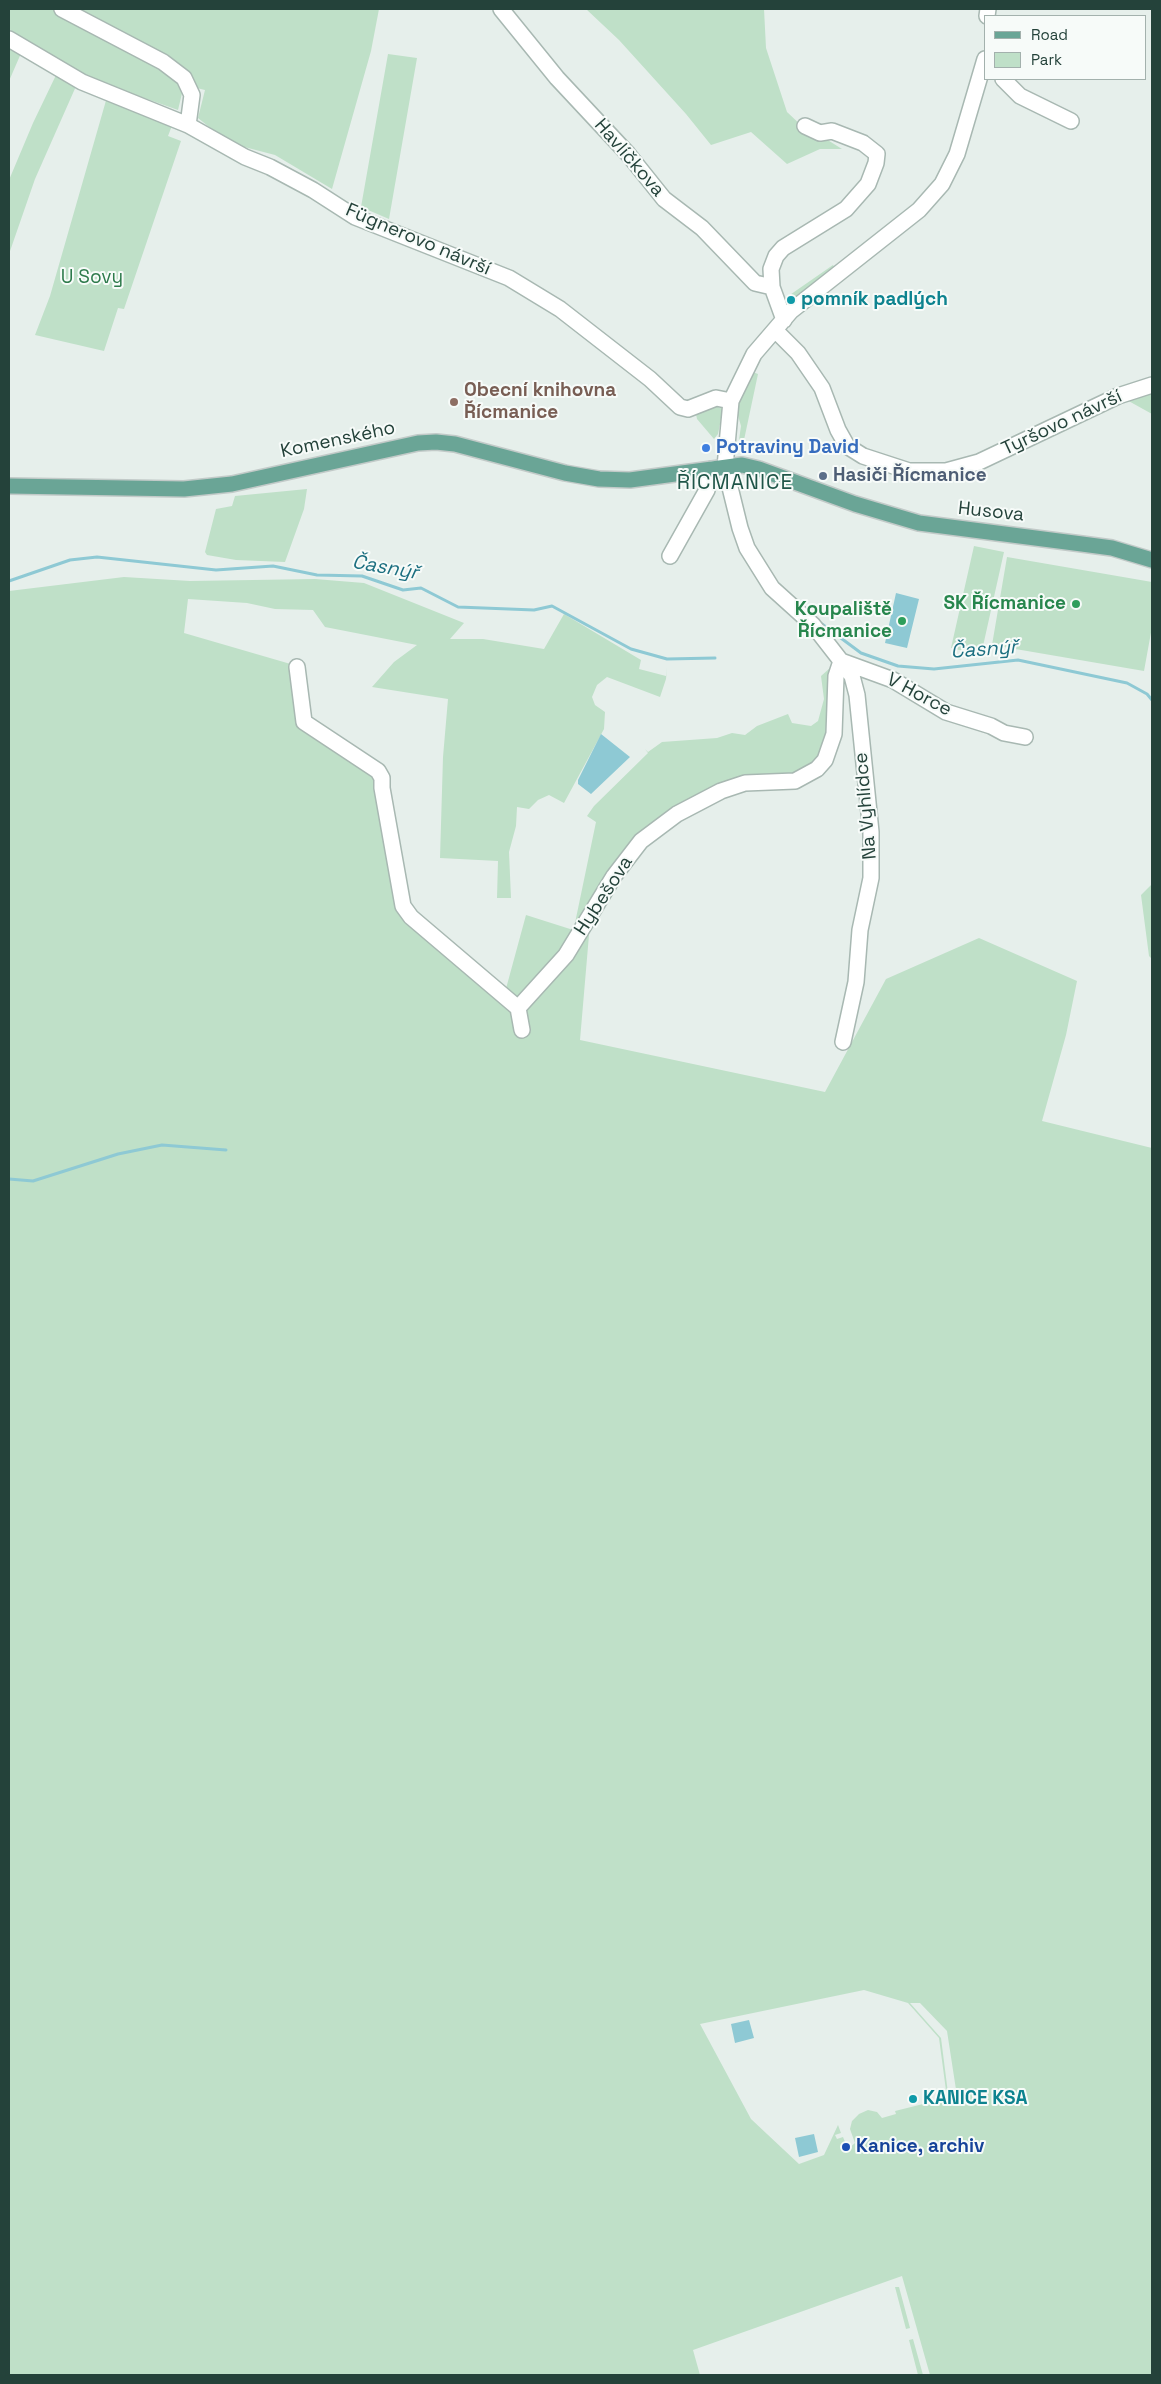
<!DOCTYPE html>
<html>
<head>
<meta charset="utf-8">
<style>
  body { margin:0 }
  #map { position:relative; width:1161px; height:2384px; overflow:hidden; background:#e6efeb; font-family:"Space Grotesk",sans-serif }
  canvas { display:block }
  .frame { position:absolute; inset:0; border:10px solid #24423a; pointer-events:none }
  .legend { position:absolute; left:984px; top:15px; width:162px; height:65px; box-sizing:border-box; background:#f7fbf9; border:1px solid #a3b1ad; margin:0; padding:6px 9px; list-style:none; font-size:15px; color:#24423a }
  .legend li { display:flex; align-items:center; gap:10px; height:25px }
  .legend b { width:25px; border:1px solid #a3b1ad }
</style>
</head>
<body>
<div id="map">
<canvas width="1161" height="2384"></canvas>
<div class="frame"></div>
<ul class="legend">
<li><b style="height:6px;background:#6aa596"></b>Road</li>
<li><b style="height:14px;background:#bfe0c8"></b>Park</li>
</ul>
</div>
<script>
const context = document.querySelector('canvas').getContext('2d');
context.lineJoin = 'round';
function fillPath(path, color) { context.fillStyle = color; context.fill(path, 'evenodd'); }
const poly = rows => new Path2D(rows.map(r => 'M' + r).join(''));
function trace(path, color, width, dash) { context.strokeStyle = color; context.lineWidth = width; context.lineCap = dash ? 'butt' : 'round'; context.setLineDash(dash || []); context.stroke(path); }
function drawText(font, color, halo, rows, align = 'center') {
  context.font = font + ' "Space Grotesk",sans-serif'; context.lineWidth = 4; context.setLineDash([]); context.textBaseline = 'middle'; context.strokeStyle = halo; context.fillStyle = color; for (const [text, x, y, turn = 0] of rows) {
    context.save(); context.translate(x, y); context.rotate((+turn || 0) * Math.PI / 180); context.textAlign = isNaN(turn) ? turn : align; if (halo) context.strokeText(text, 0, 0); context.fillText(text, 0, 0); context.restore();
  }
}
fillPath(poly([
  [9,9,379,9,371,51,332,189,275,155,229,143,198,118,205,90,184,85,178,110,102,83,50,57,9,29],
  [586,9,764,9,766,48,787,112,803,127,818,134,842,149,820,149,787,164,751,132,711,145,686,114,619,40],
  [9,42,22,51,9,81],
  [388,54,417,58,389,219,361,207],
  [57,73,77,84,35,179,9,254,9,180,33,123],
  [107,97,173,123,168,136,181,141,124,309,118,308,104,351,35,335,50,296],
  [833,265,835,269,793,305,784,299],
  [750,371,758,374,744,440,739,440,741,426,737,412,742,388],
  [1152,389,1152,414,1125,399],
  [713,405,723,409,718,434,714,439,697,419,696,414,706,406],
  [307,489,304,509,285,562,236,560,207,555,205,552,216,509,232,506,235,496],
  [974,546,1004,552,981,655,951,648],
  [1007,557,1152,582,1152,627,1144,671,992,645],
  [124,577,190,581,315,579,364,583,464,623,450,639,483,639,544,649,564,614,641,660,639,669,666,676,667,667,666,679,660,697,607,677,597,685,592,697,595,705,605,712,604,729,564,803,549,795,538,800,529,809,517,807,516,826,509,852,511,898,497,898,498,861,440,858,443,757,448,699,372,687,394,662,417,645,325,627,313,610,275,609,247,603,188,599,184,633,294,665,299,722,376,777,401,912,504,996,526,915,589,935,580,1040,825,1092,886,979,979,938,1077,981,1066,1035,1042,1121,1152,1148,1152,2375,930,2375,902,2276,693,2350,700,2375,9,2375,9,591],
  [864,1990,908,2003,939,2038,947,2098,895,2111,896,2114,882,2118,877,2112,868,2110,859,2114,852,2121,850,2129,855,2143,848,2149,843,2137,837,2139,835,2135,841,2133,838,2125,824,2155,799,2164,751,2119,700,2024],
  [910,2003,920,2003,947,2031,957,2096,949,2101,941,2038],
  [830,668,829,732,822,754,809,768,788,776,734,781,614,868,575,923,596,822,587,816,594,806,648,753,645,749,648,752,662,742,717,738,732,733,745,735,757,726,788,714,792,723,811,726,818,721,824,699,821,676],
  [1152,884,1152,959,1149,956,1141,895],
  [895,2287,899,2287,910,2328,906,2329],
  [913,2339,923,2375,918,2375,909,2340]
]), '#bfe0c8');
fillPath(poly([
  [896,593,919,599,907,648,885,643],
  [601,734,630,757,591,794,578,784,578,780],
  [749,2020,754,2038,735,2043,731,2024],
  [814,2134,818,2152,799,2157,795,2138]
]), '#8ec9d4');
trace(poly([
  [9,581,70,560,97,557,216,570,273,566,317,575,362,576,403,590,421,588,458,607,534,610,552,606,631,649,667,659,715,658],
  [822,624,861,653,898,666,934,669,1018,660,1127,683,1147,694,1152,700],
  [9,1179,33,1181,118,1154,162,1145,226,1150]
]), '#8ec9d4', 3);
const minor = poly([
  [62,9,163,62,184,78,192,95,188,125],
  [501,9,557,78,628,154,664,199,702,228,755,283,772,287],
  [987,16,988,9],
  [9,39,82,82,188,125,245,157,270,167,313,190,355,217,509,278,560,309,650,379,680,407,688,409,716,398,731,401],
  [1003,79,1020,96,1071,121],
  [784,320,772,287,771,269,776,256,783,248,846,209,868,184,876,163,877,154,863,143,832,131,820,133,805,126],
  [775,330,798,353,822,388,838,430,847,446,863,456,909,471,946,471,979,462,1118,396,1152,385],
  [670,556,707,490,712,469],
  [841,661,893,680,946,712,991,726,1004,733,1025,737],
  [297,667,304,722,378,771,382,778,382,788,403,906,411,917,518,1008],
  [522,1030,518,1008,566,955,614,876,641,841,677,814,721,791,745,783,795,781,817,769,825,760,834,734,836,676,841,661],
  [843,1042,856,982,860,930,871,878,871,832,857,695,852,676,841,661,813,625,772,588,747,548,740,528,725,467,731,401,754,354,791,311,919,210,942,184,957,154,985,59]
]);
const major = poly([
  [9,486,184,489,232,484,418,443,436,442,455,444,565,473,599,479,630,480,742,465,759,469,855,504,919,523,1082,544,1112,548,1152,560]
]);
trace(minor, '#a8b8b2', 18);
trace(major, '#c2cac8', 18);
trace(minor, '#fff', 15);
trace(major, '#6aa596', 15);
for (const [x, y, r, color] of [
  [791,300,5,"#0f9aa8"],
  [454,402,5,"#8d6e63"],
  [706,448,5,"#3f7fe0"],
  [823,476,5,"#5c6f8a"],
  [1076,604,5,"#2e9e5b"],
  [902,621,5,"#2e9e5b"],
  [913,2099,5,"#0f9aa8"],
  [846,2147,5,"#1a4fb4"]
]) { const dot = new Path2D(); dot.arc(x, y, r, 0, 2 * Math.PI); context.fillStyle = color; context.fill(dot); trace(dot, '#f7fbf9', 2); }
drawText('19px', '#24423a', '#f7fbf9', [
  ["Havlíčkova",629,158,49],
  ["Fügnerovo návrší",418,240,23],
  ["Tyršovo návrší",1062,423,-25],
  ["Komenského",338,440,-12],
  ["Husova",991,512,6],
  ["V Horce",919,695,28],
  ["Na Vyhlídce",866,806,-95],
  ["Hybešova",604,896,-57]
]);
drawText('19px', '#2d7a4b', '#f7fbf9', [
  ["U Sovy",92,278]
]);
drawText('bold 19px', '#0d838f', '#f7fbf9', [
  ["pomník padlých",801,300],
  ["KANICE KSA",923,2099]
], 'left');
drawText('bold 19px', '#785e54', '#f7fbf9', [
  ["Obecní knihovna",464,391],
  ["Řícmanice",464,413]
], 'left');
drawText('bold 19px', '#366cbe', '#f7fbf9', [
  ["Potraviny David",716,448]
], 'left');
drawText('bold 19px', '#4e5e75', '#f7fbf9', [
  ["Hasiči Řícmanice",833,476]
], 'left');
drawText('bold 19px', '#27864d', '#f7fbf9', [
  ["SK Řícmanice",1066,604],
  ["Koupaliště",892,610],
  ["Řícmanice",892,632]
], 'right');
drawText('bold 19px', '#164399', '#f7fbf9', [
  ["Kanice, archiv",856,2147]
], 'left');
drawText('italic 20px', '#1c6f80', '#f7fbf9', [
  ["Časnýř",385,568,10],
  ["Časnýř",984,650,-4]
]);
context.letterSpacing = '1px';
drawText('21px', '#1f5548', '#f7fbf9', [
  ["ŘÍCMANICE",735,483]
]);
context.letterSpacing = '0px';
</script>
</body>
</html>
